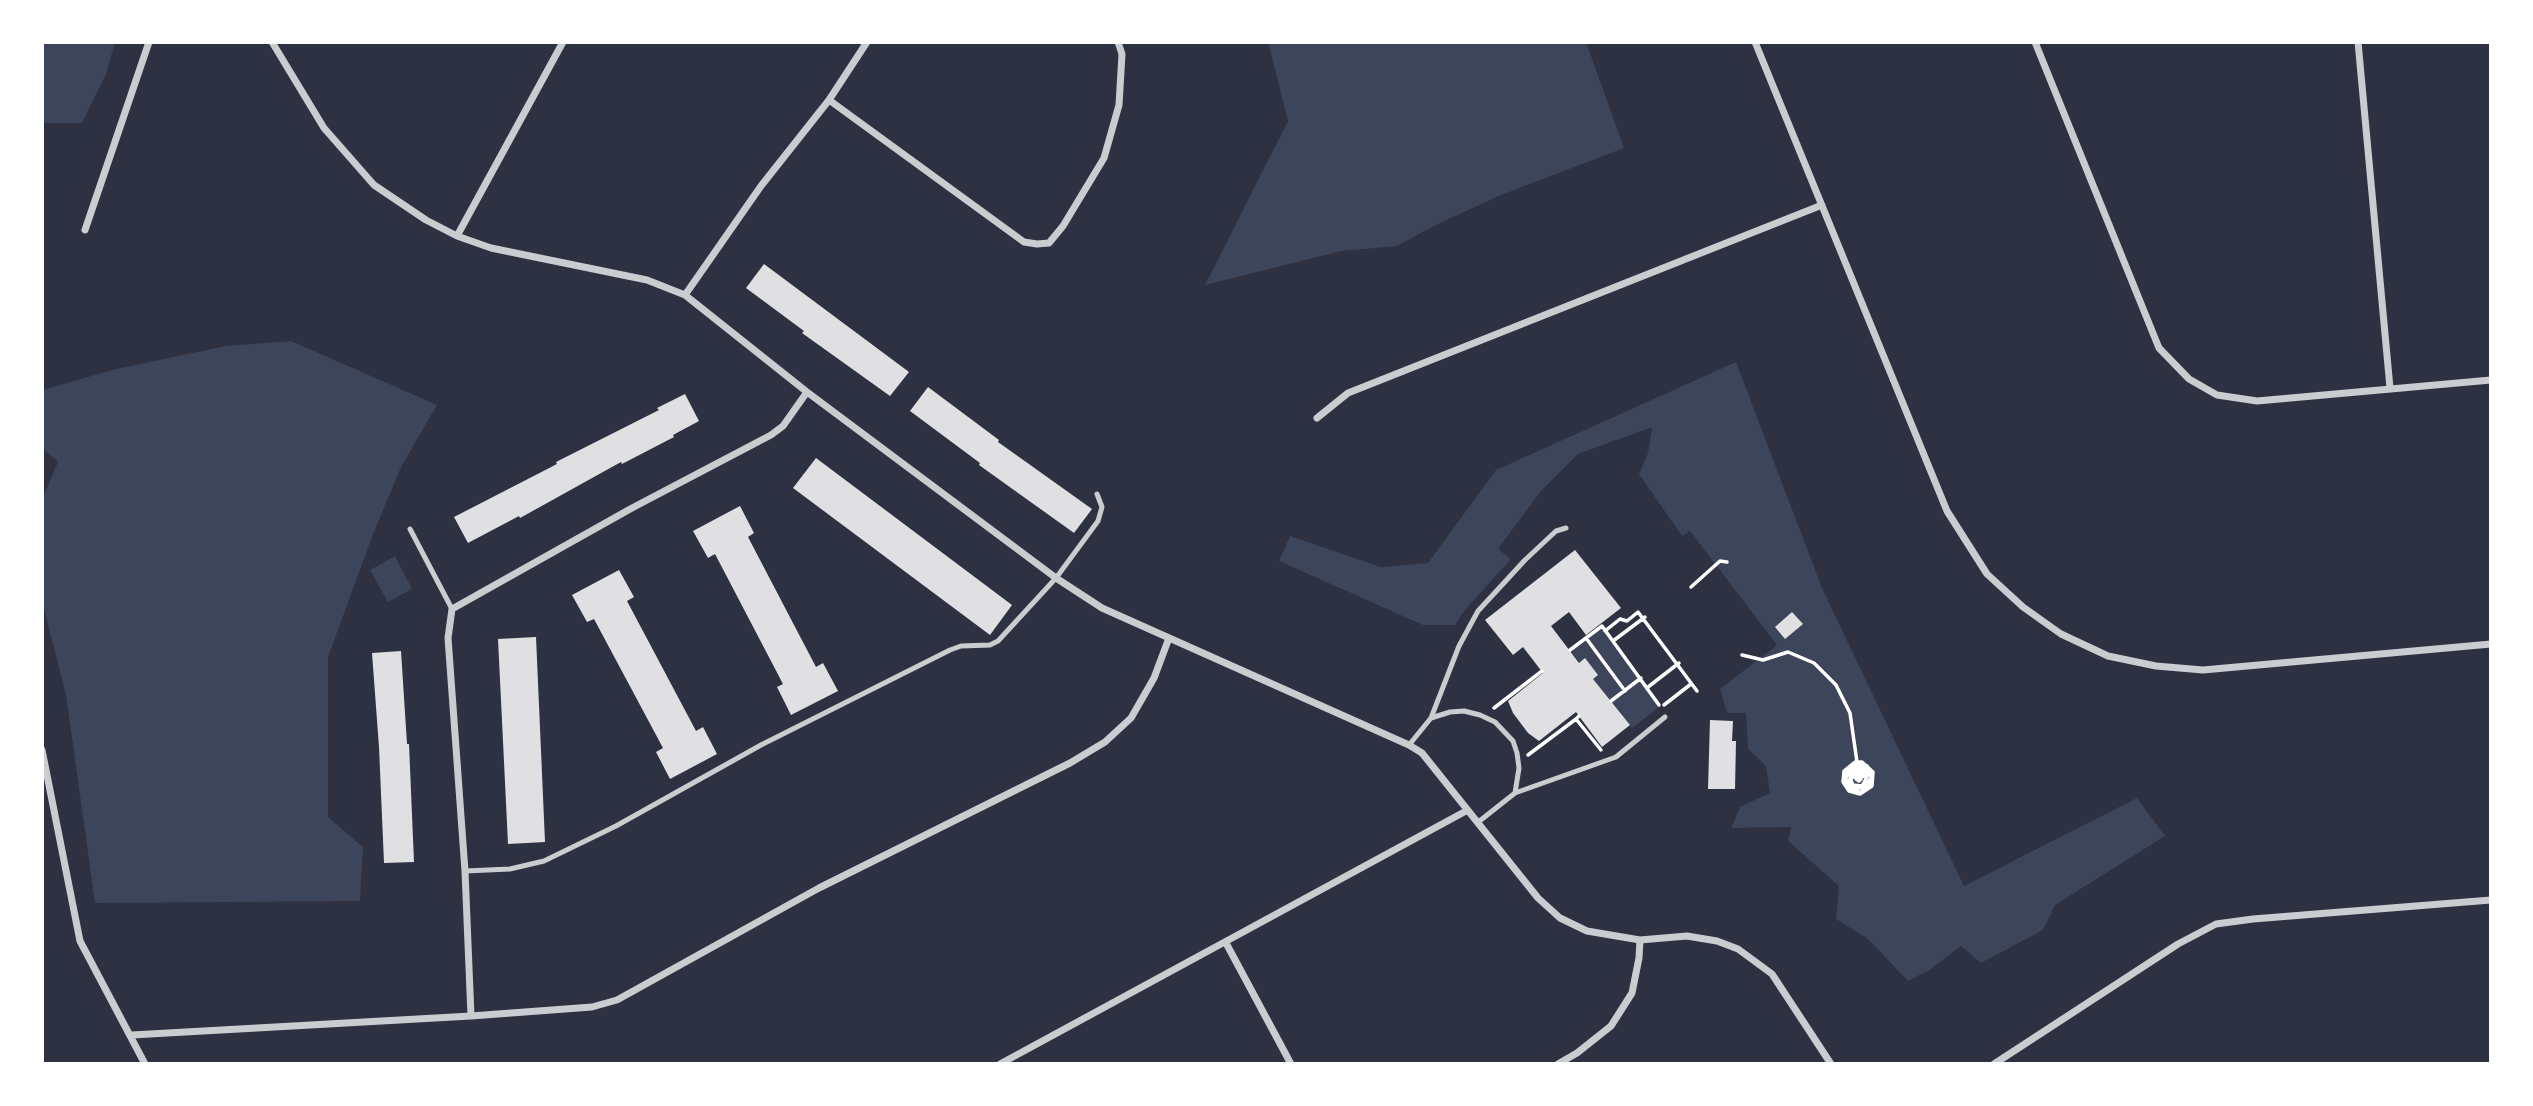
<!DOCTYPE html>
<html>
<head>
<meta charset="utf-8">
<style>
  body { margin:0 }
  #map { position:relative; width:2533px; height:1106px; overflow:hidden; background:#2d3142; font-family:"Fira Sans Condensed",sans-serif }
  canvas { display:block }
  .frame { position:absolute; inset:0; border:44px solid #fff; pointer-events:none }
</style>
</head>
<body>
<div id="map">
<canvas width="2533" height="1106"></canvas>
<div class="frame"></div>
</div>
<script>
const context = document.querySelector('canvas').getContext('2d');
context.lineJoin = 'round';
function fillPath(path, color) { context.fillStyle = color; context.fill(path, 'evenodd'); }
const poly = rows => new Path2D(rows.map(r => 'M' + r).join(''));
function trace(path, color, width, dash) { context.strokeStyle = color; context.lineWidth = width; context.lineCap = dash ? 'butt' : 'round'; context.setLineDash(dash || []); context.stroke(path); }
fillPath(poly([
  [42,42,115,42,106,74,82,123,42,123],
  [1268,42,1586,42,1624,148,1501,195,1440,223,1397,246,1342,251,1205,285,1288,121],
  [291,341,437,405,401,467,372,537,328,657,328,817,363,847,360,901,95,903,66,695,42,601,42,499,58,462,42,448,42,390,116,369,226,346],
  [1736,362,1822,588,1964,886,2137,798,2165,836,2055,905,2043,930,1981,963,1961,946,1931,969,1908,981,1868,939,1836,919,1839,886,1788,841,1791,827,1731,828,1740,807,1770,793,1766,766,1748,749,1746,713,1727,713,1720,689,1777,645,1690,531,1682,536,1639,474,1648,453,1652,427,1578,454,1541,491,1498,549,1511,559,1465,610,1455,625,1423,625,1279,561,1290,536,1381,567,1428,563,1496,470],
  [395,556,412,589,388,602,370,570],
  [1602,626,1660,703,1657,709,1632,728,1570,650]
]), '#3c4559');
fillPath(poly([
  [764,264,909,372,890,396,802,333,804,331,746,288],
  [928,387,999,440,998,442,1092,509,1074,533,979,465,980,463,910,411],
  [685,394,699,421,673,435,674,437,622,464,621,462,520,518,519,516,468,543,454,517,557,464,556,462,659,410,657,408],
  [816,458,1012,605,990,635,793,488],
  [740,506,754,533,748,537,816,667,823,663,838,691,791,715,777,687,783,684,715,554,708,558,693,531],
  [1575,550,1621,608,1586,635,1569,612,1551,626,1579,663,1585,658,1598,675,1593,679,1630,725,1602,747,1576,712,1539,741,1528,733,1513,713,1508,701,1543,673,1523,647,1513,655,1485,620],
  [619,570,634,597,627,601,696,731,703,727,717,754,670,779,656,752,663,748,594,619,587,622,572,595],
  [1792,612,1803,624,1785,639,1775,627],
  [536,637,545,842,508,844,498,639],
  [401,651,407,744,409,744,414,862,384,863,379,747,372,653],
  [1710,720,1733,721,1732,741,1736,741,1735,789,1708,789]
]), '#e0e0e3');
trace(poly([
  [1691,587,1720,561,1727,562],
  [1605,631,1620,619,1627,621,1638,612,1697,691],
  [1586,638,1625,691],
  [1613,641,1645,617],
  [1570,650,1602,626,1659,705],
  [1742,655,1763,660,1788,652,1814,663,1836,685,1850,713,1858,769,1863,771,1867,777,1862,786,1853,785,1850,778,1854,769,1846,777,1854,765,1846,771,1846,784,1851,790,1859,792,1852,788,1847,780,1853,787,1860,788,1866,785,1871,778,1869,784,1861,792,1869,788,1872,774,1867,766,1861,764,1871,776,1860,768,1859,762,1862,762,1873,772,1872,786,1860,794,1849,791,1843,782,1844,771,1855,762,1856,772,1852,778,1856,774,1856,779,1859,781,1861,779,1860,774,1865,777,1858,771,1858,778],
  [1648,687,1679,663],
  [1611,701,1641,678],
  [1664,705,1691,684],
  [1494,708,1542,671],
  [1579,716,1576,719,1601,750],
  [1528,755,1576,719]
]), '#fff', 3.5);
trace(poly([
  [410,529,452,609],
  [1431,718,1450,712,1464,711,1480,715,1495,722,1513,741,1517,753,1519,768,1515,793],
  [1409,745,1431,718,1459,646,1478,611,1525,560,1556,531,1566,528],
  [1477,823,1515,793,1616,757,1665,717],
  [465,871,510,869,544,861,616,826,761,745,950,650,961,646,990,645,998,641,1056,578,1098,521,1102,507,1097,494]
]), '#caccd0', 5);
trace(poly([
  [272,42,324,128,374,185,426,220,457,236,491,248,647,280,685,295,807,392,1056,578,1102,608,1409,745,1422,753,1538,898,1560,918,1587,931,1640,940,1687,936,1717,941,1738,949,1772,974,1831,1064],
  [1755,42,1947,511,1987,574,2023,607,2061,634,2108,656,2156,666,2203,670,2491,644],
  [2035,42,2159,348,2189,379,2217,395,2257,401,2491,380],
  [2358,42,2390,388],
  [829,100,1024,242,1037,244,1049,243,1063,226,1104,158,1119,105,1122,54,1118,42],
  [85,230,149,42],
  [457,236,563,42],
  [685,295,761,186,829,100,867,42],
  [1317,418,1348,393,1822,205],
  [42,750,80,941,145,1064],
  [1226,943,1291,1064],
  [471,1016,465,871,448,638,452,609,632,508,771,435,783,426,807,392],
  [132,1035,471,1016,592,1007,617,1000,819,888,1070,763,1105,742,1131,718,1154,678,1169,638],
  [1000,1064,1466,811],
  [1558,1064,1577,1053,1611,1026,1632,993,1639,958,1640,940],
  [1994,1064,2178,944,2216,924,2253,919,2491,900]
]), '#caccd0', 7);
</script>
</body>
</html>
